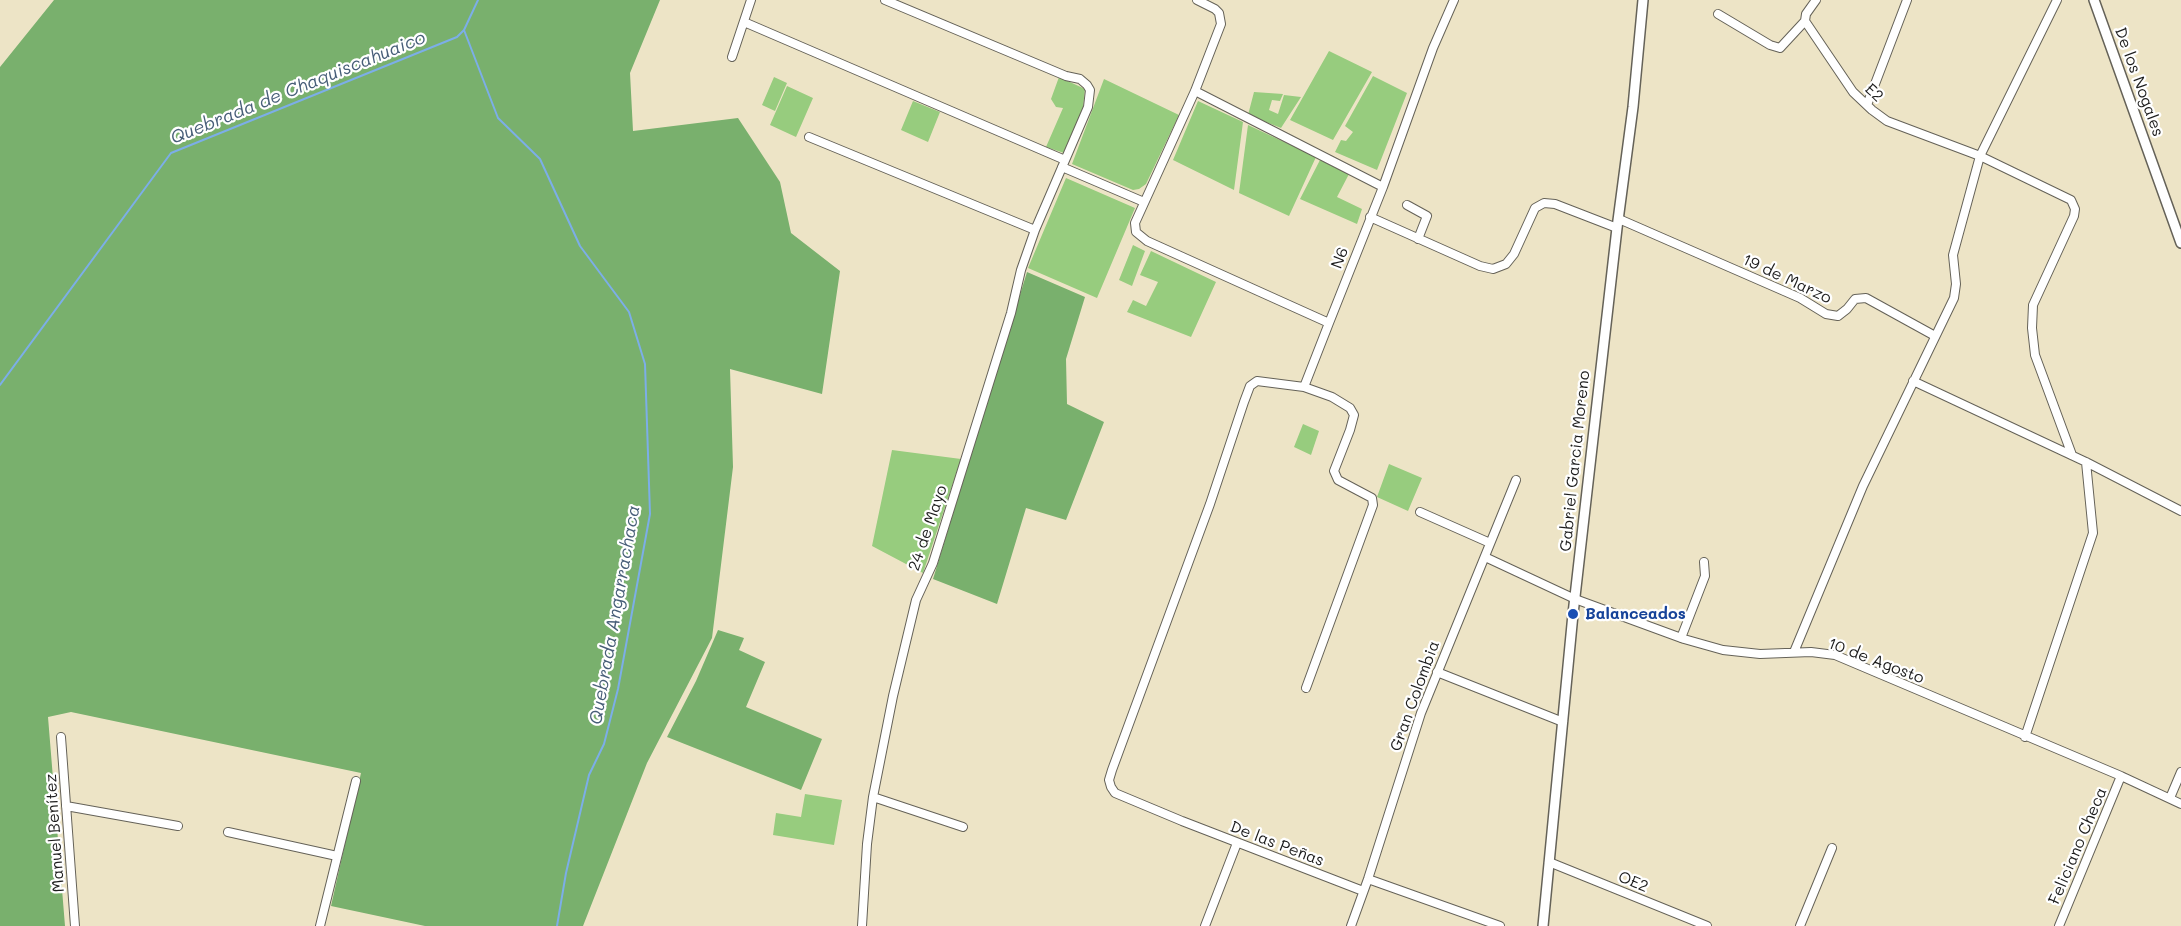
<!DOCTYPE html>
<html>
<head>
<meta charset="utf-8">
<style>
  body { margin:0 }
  canvas { display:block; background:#ede4c6 }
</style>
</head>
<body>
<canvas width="2181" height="926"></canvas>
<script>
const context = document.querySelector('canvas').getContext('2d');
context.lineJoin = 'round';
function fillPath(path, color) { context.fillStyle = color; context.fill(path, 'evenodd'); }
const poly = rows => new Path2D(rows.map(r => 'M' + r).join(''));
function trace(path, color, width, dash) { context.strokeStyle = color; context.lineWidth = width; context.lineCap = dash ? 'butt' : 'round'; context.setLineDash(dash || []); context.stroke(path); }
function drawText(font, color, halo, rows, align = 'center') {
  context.font = font + ' Mali,sans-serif'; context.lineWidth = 4.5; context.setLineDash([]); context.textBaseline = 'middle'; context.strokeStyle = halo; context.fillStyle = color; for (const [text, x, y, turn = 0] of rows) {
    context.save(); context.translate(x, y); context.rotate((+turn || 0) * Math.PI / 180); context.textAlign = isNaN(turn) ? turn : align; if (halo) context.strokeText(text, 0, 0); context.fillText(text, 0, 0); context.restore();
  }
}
fillPath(poly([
  [1329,51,1372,72,1333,140,1290,120],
  [1373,76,1407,93,1377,170,1335,152,1341,140,1346,141,1353,132,1345,126],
  [774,77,787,83,775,111,762,105],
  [1059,77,1085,89,1083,108,1064,153,1046,147,1063,108,1056,107,1051,99],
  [1104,79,1179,115,1146,184,1139,189,1133,190,1072,164],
  [787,86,813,98,796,137,770,125],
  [1254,92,1283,94,1280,101,1272,100,1269,110,1278,114,1284,95,1301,97,1281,128,1248,115],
  [913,101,940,112,928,142,901,130],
  [1198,101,1243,122,1234,190,1173,160],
  [1248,125,1316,157,1289,216,1239,193],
  [1320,160,1349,174,1337,197,1362,209,1357,224,1300,199],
  [1066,178,1135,208,1097,298,1028,268],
  [1133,245,1145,251,1132,286,1119,280],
  [1151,251,1216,282,1191,337,1127,312,1133,300,1146,306,1158,282,1140,275],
  [1303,424,1319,431,1311,455,1294,447],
  [892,450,961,459,923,573,872,546],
  [1389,464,1422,478,1408,511,1377,497],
  [805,794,842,800,834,845,773,835,776,813,801,817]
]), '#97cc7e');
fillPath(poly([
  [54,0,660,0,630,73,633,131,738,118,780,182,791,233,840,271,822,394,730,369,733,467,712,638,647,763,583,926,425,926,331,906,361,773,71,712,48,717,65,926,0,926,0,67],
  [1027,272,1085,297,1066,359,1067,404,1104,422,1066,520,1026,508,997,604,933,579],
  [718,630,744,638,739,650,765,662,746,707,822,739,801,790,667,737,696,681]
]), '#79b06d');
trace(poly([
  [464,30,498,118,540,159,580,246,629,312,645,364,650,514,618,689,604,744,589,775,566,873,557,926],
  [0,385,171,153,457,37,464,30,478,0]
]), '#7caee8', 2);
const minor = poly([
  [1197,0,1215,9,1219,13,1221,24,1195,91,1135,223,1136,232,1147,241,1329,323,1383,187,1433,48,1454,0],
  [1816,0,1806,14,1805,21,1853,92,1872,110,1887,121,1980,156,2071,200,2075,209,2074,216,2033,305,2032,328,2035,355,2072,455],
  [1718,14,1770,45,1780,48,1805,21],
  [744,22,1065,160],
  [732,57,751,0],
  [1195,91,1383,187],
  [1867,105,1907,0],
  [809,137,1035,230],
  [1062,167,1144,202],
  [1407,205,1427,216,1418,239],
  [1370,217,1480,266,1493,269,1506,264,1514,254,1535,208,1544,203,1555,204,1617,228],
  [1619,219,1800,298,1826,314,1838,316,1847,309,1855,299,1866,298,1935,336],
  [1913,381,2086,462,2181,511],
  [1304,387,1329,323],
  [1420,512,1490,543],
  [1485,557,1575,599,1684,639,1723,650,1760,654,1811,652,1835,655,2121,776,2181,804],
  [1681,638,1705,576,1704,562],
  [1794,652,1863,486,1954,298,1956,284,1953,255,1980,156,2057,0],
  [1437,672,1563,722],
  [1306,688,1373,505,1372,498,1338,480,1334,471,1350,430,1354,415,1350,408,1332,397,1304,387,1257,381,1250,386,1244,402,1210,504,1112,770,1109,780,1111,787,1115,793,1182,821,1363,891],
  [61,737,75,926],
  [2025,737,2093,533,2086,462],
  [873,797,963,827],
  [2170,798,2181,772],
  [66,806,178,826],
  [228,832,337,856],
  [1549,862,1707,926],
  [1368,879,1500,926],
  [320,926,356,781],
  [862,926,867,844,873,797,893,696,916,600,933,563,1011,313,1021,270,1035,230,1088,107,1090,90,1087,85,1080,79,1066,76,885,0],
  [1205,926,1237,843],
  [1351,926,1368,879,1421,713,1516,480],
  [1800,926,1832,848],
  [2059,926,2121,776]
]);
const tertiary = poly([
  [2094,0,2181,243],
  [1543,926,1573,614,1617,228,1633,107,1643,0]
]);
trace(minor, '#656258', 10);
trace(tertiary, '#656258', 12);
trace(minor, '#fff', 8);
trace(tertiary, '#fff', 9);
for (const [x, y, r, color] of [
  [1573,614,6,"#1a4fb4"]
]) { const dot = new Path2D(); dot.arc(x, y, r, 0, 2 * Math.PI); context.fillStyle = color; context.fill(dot); trace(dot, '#fff', 2); }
drawText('16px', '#1c1c1c', '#fff', [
  ["De los Nogales",2139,82,70],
  ["E2",1874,93,42],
  ["N6",1340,258,-69],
  ["19 de Marzo",1787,279,25],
  ["Gabriel Garcia Moreno",1575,461,-84],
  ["24 de Mayo",928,528,-71],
  ["10 de Agosto",1876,661,21],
  ["Gran Colombia",1415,696,-70],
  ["Manuel Benítez",55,833,-94],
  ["De las Peñas",1277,844,21],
  ["Feliciano Checa",2078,846,-67],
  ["OE2",1633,882,22]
]);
drawText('bold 16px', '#164399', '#fff', [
  ["Balanceados",1585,614]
], 'left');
drawText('italic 18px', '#475e78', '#fff', [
  ["Quebrada de Chaquiscahuaico",298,88,-22],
  ["Quebrada Angarrachaca",615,615,-80]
]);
</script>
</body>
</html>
